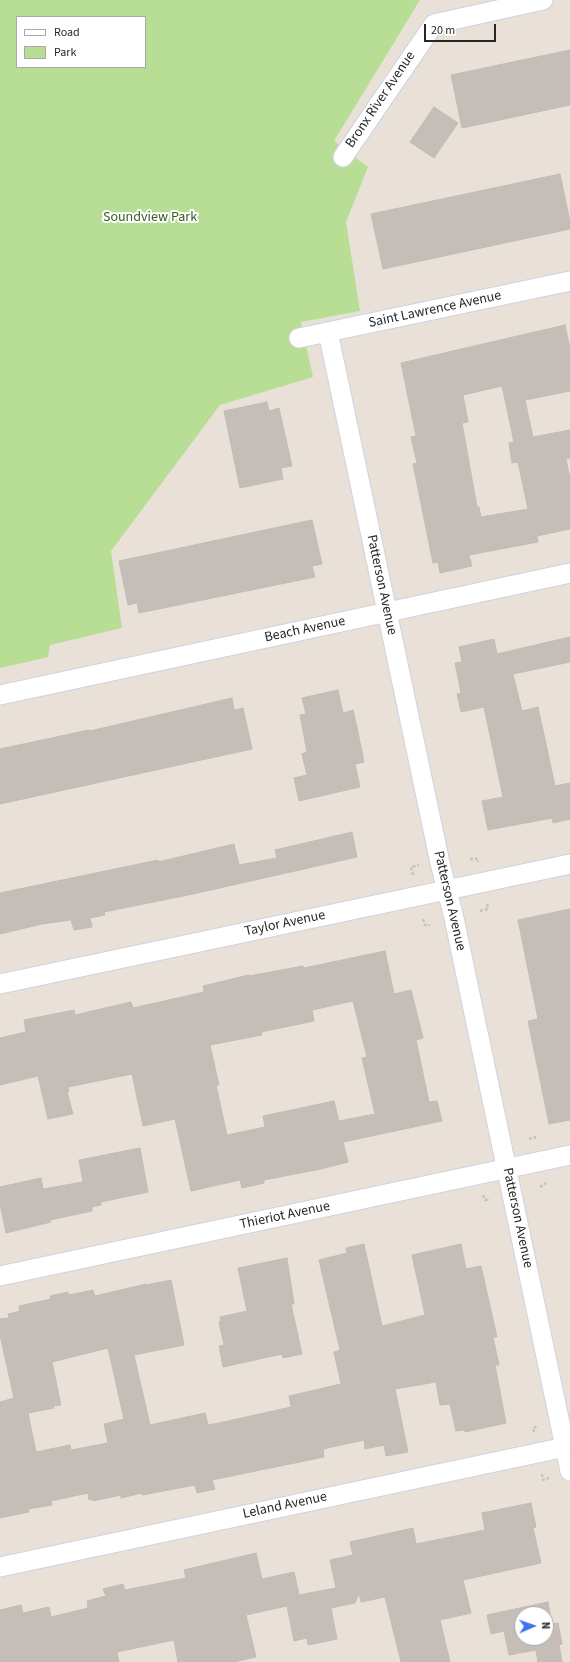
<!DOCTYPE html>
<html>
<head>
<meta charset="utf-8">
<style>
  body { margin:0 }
  #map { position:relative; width:570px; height:1662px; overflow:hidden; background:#e9e0d8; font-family:"Source Sans 3",sans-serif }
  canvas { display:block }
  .legend { position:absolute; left:16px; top:16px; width:130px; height:52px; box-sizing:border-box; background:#fff; border:1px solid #a9a9a9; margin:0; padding:5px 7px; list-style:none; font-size:12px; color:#272727 }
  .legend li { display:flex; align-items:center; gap:8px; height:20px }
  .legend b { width:20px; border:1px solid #a9a9a9 }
  .north { position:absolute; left:514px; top:1606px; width:40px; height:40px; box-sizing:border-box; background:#fff; border:1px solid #a9a9a9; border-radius:50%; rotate:88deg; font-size:11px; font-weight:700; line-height:16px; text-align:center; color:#272727 }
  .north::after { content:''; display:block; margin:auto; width:14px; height:18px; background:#3d75f1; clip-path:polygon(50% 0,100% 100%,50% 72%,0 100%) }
  .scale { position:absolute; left:424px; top:24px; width:72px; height:18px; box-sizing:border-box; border:2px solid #272727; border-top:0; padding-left:5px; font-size:12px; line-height:14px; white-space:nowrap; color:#272727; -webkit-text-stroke:3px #fff; paint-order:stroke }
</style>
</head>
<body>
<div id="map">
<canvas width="570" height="1662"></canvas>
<ul class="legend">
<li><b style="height:5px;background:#fff"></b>Road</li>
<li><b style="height:11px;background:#b8de96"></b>Park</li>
</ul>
<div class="north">N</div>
<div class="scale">20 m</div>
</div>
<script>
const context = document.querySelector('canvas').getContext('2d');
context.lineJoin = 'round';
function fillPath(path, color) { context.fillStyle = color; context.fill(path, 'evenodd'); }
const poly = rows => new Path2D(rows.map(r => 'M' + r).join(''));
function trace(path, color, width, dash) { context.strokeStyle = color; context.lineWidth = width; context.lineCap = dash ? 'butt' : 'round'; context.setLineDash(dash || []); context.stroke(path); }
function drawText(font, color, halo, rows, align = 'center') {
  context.font = font + ' "Source Sans 3",sans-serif'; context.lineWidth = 4; context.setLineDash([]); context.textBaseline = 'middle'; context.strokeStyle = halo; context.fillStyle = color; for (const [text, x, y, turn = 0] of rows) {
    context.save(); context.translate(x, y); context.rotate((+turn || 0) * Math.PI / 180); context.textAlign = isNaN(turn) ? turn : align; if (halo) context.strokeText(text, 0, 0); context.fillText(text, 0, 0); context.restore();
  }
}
fillPath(poly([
  [0,0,420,0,334,141,368,167,346,222,360,311,301,322,313,377,220,405,111,551,122,628,50,645,48,657,0,668],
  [17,17,145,17,145,67,17,67]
]), '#b8de96');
const building = poly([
  [570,50,570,105,462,128,451,75,570,50],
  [434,107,458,123,434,158,410,142,434,107],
  [560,174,570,222,570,229,383,269,371,214,560,174],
  [565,325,570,349,570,391,525,400,533,437,570,430,570,458,566,459,570,479,570,529,537,536,538,542,469,555,472,566,440,573,438,562,433,563,413,464,417,463,411,437,416,436,401,363,565,325],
  [502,386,514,442,509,443,512,463,518,462,528,509,481,517,479,507,477,507,462,423,468,422,463,395,502,386],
  [267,402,269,411,279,408,292,466,281,468,283,479,240,488,224,411,267,402],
  [312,520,322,564,312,566,315,577,139,613,137,603,128,605,119,561,312,520],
  [570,637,570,662,513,674,522,711,538,707,555,786,570,783,570,819,553,823,552,818,488,830,482,801,503,797,484,707,461,712,457,694,461,693,455,663,462,662,459,647,494,639,497,654,570,637],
  [338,690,343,713,353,710,358,732,364,762,355,764,360,787,299,801,294,778,307,775,302,754,307,752,300,715,306,714,302,698,338,690],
  [232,698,234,710,243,708,252,749,0,804,0,749,89,730,90,731,232,698],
  [352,832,357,857,193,894,104,912,105,915,90,918,92,927,74,930,71,920,42,924,0,934,0,893,158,860,158,862,234,844,239,865,277,858,275,850,352,832],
  [570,909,570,1120,549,1124,528,1021,538,1019,518,920,570,909],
  [385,951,394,994,411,990,423,1038,416,1040,429,1102,437,1101,442,1121,343,1142,348,1162,321,1169,264,1180,264,1183,242,1188,240,1180,191,1191,175,1119,143,1126,132,1074,68,1087,69,1092,67,1092,73,1114,48,1119,38,1076,0,1085,0,1038,26,1032,24,1020,74,1010,75,1015,131,1002,133,1008,204,992,203,986,249,975,249,976,303,966,304,968,385,951],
  [353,1001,367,1057,362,1058,375,1114,339,1121,334,1101,263,1116,265,1127,227,1135,216,1085,219,1085,210,1045,262,1035,261,1032,314,1021,312,1010,353,1001],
  [140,1148,148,1192,101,1202,101,1205,92,1207,92,1211,50,1220,51,1222,6,1233,0,1204,0,1187,41,1178,43,1189,83,1182,79,1160,140,1148],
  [364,1244,382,1326,425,1315,412,1255,461,1244,466,1269,481,1266,497,1337,493,1337,499,1365,495,1365,506,1423,465,1432,465,1430,456,1431,450,1404,440,1405,436,1382,395,1389,408,1452,386,1456,384,1445,365,1449,364,1440,323,1449,324,1457,212,1480,215,1489,197,1493,195,1485,142,1495,142,1493,121,1498,121,1495,93,1501,93,1499,89,1500,88,1493,51,1501,52,1505,28,1509,29,1512,0,1518,0,1402,14,1398,0,1335,0,1319,9,1318,8,1314,20,1311,19,1306,51,1299,50,1296,68,1292,69,1295,93,1290,95,1296,146,1284,146,1285,171,1280,184,1345,134,1355,150,1425,205,1413,208,1425,219,1423,291,1407,289,1396,341,1384,334,1352,340,1350,319,1260,347,1253,346,1248,364,1244],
  [108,1348,124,1419,104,1424,108,1443,71,1450,70,1445,36,1452,28,1413,54,1408,53,1406,61,1405,52,1362,108,1348],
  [287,1258,294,1304,291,1304,302,1354,283,1358,282,1354,223,1367,219,1346,224,1345,219,1322,221,1321,220,1317,247,1311,238,1268,287,1258],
  [531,1503,536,1527,533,1528,541,1563,463,1580,471,1613,440,1620,450,1662,401,1662,385,1597,361,1602,359,1593,355,1603,331,1608,337,1639,308,1645,307,1638,294,1641,287,1606,246,1615,256,1657,234,1662,178,1662,174,1640,117,1652,119,1662,0,1662,0,1610,21,1605,23,1613,49,1607,51,1617,88,1608,87,1601,106,1596,103,1589,123,1584,125,1590,186,1578,184,1570,256,1553,262,1579,294,1572,299,1595,336,1588,330,1560,353,1555,350,1542,413,1528,416,1544,485,1530,482,1513,531,1503],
  [548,1602,552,1624,558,1623,562,1644,559,1645,562,1662,538,1662,536,1650,509,1655,504,1631,491,1634,487,1615,548,1602],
  [522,1614,546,1614,546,1638,522,1638,522,1614]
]);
fillPath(building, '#c4bdb8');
trace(building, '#c4bbb2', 1);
const street = poly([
  [343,157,434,24,543,0],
  [328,332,440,863,454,918,570,1471],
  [299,338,570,281],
  [0,695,570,573],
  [0,984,570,864],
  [0,1276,570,1155],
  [0,1567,570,1446]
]);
trace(street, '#ced3df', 21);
trace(poly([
  [470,859,478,859,478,862],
  [413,875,411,867,419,865],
  [480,911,488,909,487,904],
  [423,919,425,925,430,925],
  [529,1139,535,1137,535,1140],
  [540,1187,546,1183],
  [483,1195,485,1200,490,1199],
  [534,1432,533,1428,538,1426],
  [542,1474,543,1480,549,1478]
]), '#c3c3c3', 2.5, [3, 2]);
trace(street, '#fff', 19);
drawText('14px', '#272727', '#fff', [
  ["Bronx River Avenue",381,100,-56],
  ["Saint Lawrence Avenue",435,310,-12],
  ["Patterson Avenue",381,585,78],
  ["Beach Avenue",305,630,-12],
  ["Patterson Avenue",449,901,77],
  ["Taylor Avenue",285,924,-12],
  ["Thieriot Avenue",285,1216,-12],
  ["Patterson Avenue",517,1218,78],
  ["Leland Avenue",285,1506,-12]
]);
drawText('14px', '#325e1c', '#fff', [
  ["Soundview Park",150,218]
]);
</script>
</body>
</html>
